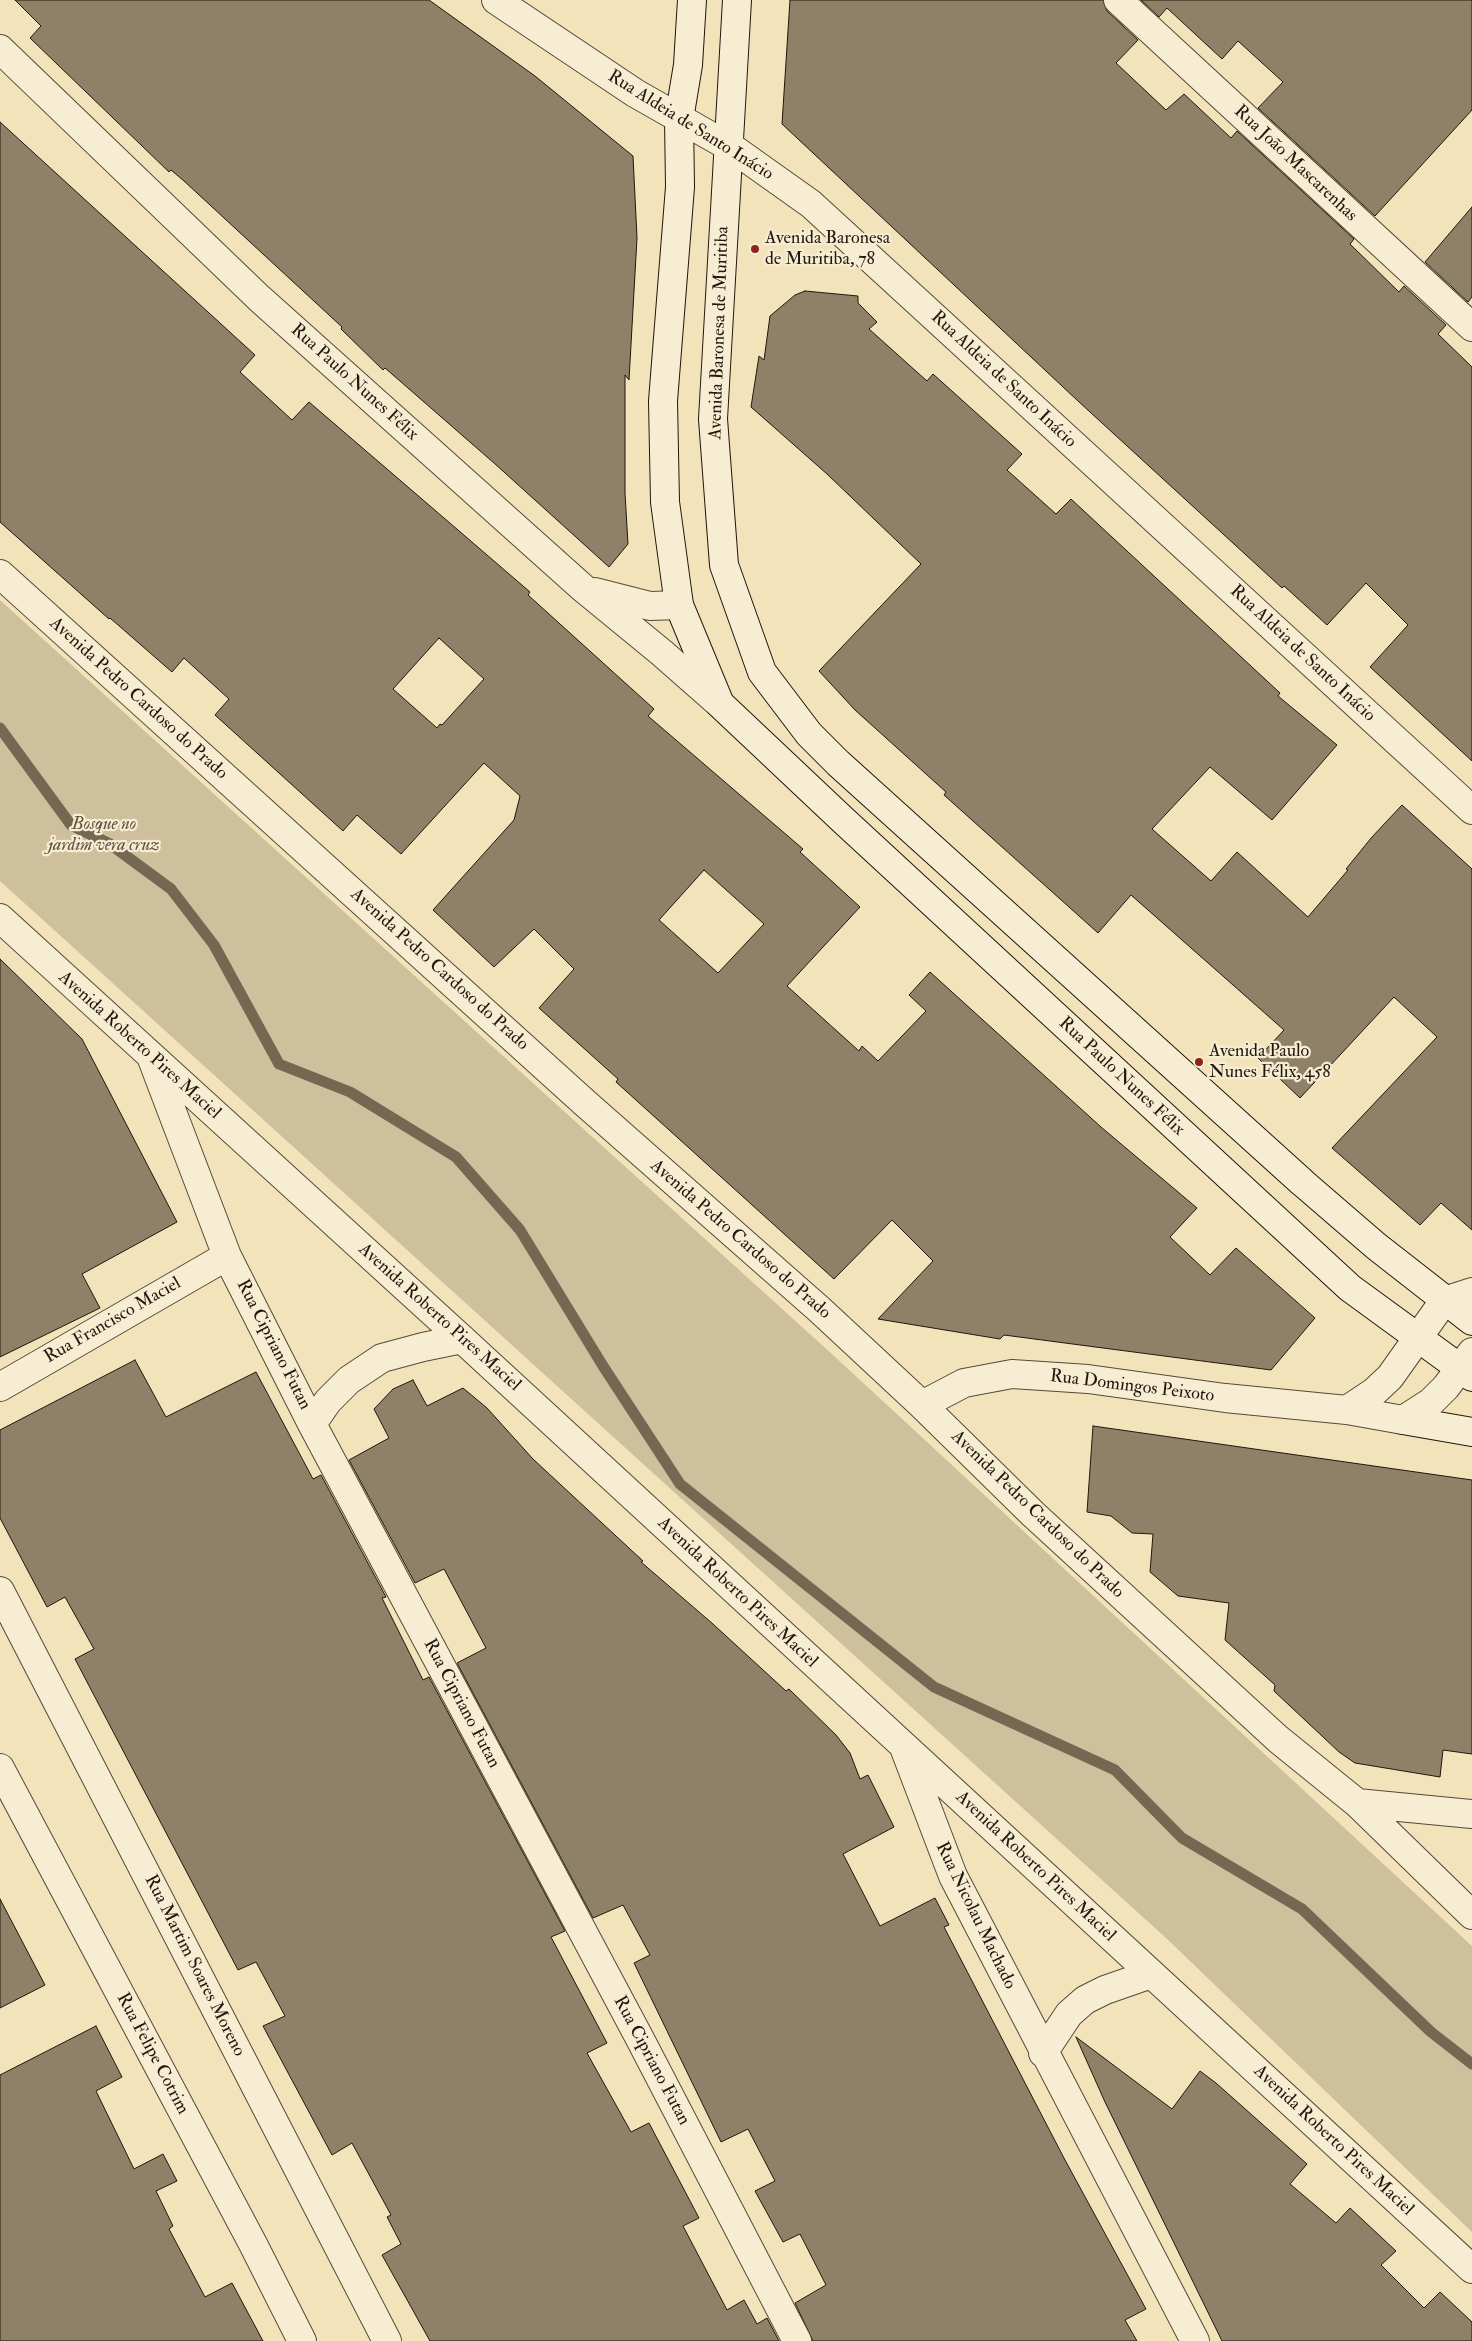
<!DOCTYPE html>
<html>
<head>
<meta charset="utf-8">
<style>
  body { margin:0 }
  canvas { display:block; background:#f2e3ba }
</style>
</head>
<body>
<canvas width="1472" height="2341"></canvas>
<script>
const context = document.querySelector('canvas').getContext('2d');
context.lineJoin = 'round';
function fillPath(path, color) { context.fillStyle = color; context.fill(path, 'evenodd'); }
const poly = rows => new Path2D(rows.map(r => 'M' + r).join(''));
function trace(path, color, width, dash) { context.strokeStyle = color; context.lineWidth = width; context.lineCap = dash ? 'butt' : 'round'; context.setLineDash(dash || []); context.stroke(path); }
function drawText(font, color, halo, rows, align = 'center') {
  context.font = font + ' "IM FELL Double Pica",serif'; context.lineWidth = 4.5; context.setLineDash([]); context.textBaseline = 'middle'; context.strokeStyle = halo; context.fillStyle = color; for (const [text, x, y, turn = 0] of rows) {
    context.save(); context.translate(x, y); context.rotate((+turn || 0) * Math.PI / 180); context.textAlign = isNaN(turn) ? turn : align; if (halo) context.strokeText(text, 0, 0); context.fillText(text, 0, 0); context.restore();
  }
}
fillPath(poly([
  [0,600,833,1355,1472,1946,1472,2232,1166,1938,0,881]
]), '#cec09d');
trace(poly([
  [0,728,71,825,110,844,171,889,214,945,279,1064,350,1092,456,1157,520,1230,603,1366,680,1484,934,1687,1115,1770,1182,1838,1302,1909,1431,2032,1472,2064]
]), '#746852', 11);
const building = poly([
  [15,0,429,0,535,76,633,156,637,238,629,380,625,375,625,493,628,544,609,567,494,463,385,368,383,370,341,329,342,327,184,181,171,170,169,172,30,38,41,26,15,0],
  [790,0,1103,0,1107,11,1138,40,1116,63,1166,110,1184,94,1231,138,1237,131,1354,239,1350,244,1399,292,1404,286,1446,325,1438,334,1472,367,1472,761,1370,667,1408,625,1366,583,1327,625,1284,586,1282,588,1078,401,782,124,790,0],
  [1141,0,1472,0,1472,110,1375,216,1258,108,1283,82,1238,41,1222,59,1167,8,1159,17,1141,0],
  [0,122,255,355,240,372,292,420,309,402,458,530,530,592,528,595,654,709,648,716,803,849,800,852,860,907,787,986,859,1051,862,1046,878,1061,926,1011,909,995,930,972,1101,1127,1197,1208,1170,1237,1210,1275,1236,1248,1315,1318,1271,1370,1004,1335,1000,1339,878,1319,933,1261,892,1220,834,1279,616,1082,618,1079,539,1008,574,969,534,929,494,967,433,910,514,820,520,796,484,763,401,854,357,815,343,831,215,715,229,699,184,658,172,672,110,618,109,619,0,522,0,122],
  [439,638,484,679,442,725,440,724,437,728,393,689,439,638],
  [704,870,764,924,718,973,659,920,704,870],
  [1472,207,1472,297,1468,302,1425,262,1472,207],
  [805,291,858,296,858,303,877,322,869,329,927,381,933,374,1022,454,1007,470,1056,514,1071,499,1280,693,1278,696,1337,745,1272,820,1210,767,1152,829,1211,881,1237,852,1308,917,1348,870,1346,869,1372,837,1402,805,1472,869,1472,1230,1441,1203,1420,1225,1332,1148,1437,1037,1394,997,1300,1098,1258,1058,1284,1030,1131,895,1098,933,944,795,946,792,855,710,819,671,921,564,827,474,751,407,759,356,764,360,770,316,795,295,805,291],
  [0,959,82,1039,177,1222,82,1274,100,1308,0,1357,0,959],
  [135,1360,166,1417,256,1372,313,1479,321,1475,386,1597,382,1598,423,1680,429,1677,565,1931,551,1937,607,2043,587,2053,631,2132,649,2123,699,2218,683,2226,727,2310,744,2300,757,2324,767,2318,779,2341,430,2341,382,2255,401,2244,387,2217,391,2215,352,2143,332,2155,263,2026,285,2016,256,1962,238,1970,75,1659,94,1649,65,1597,47,1607,0,1518,0,1430,135,1360],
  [413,1380,427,1406,463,1388,487,1408,533,1459,643,1561,641,1562,713,1624,786,1691,789,1689,836,1735,850,1753,860,1779,868,1775,894,1827,843,1854,880,1926,935,1898,949,1925,944,1927,1065,2160,1146,2309,1125,2320,1137,2341,813,2341,795,2303,826,2285,800,2234,783,2242,755,2191,775,2181,748,2129,721,2142,634,1963,650,1955,623,1905,593,1918,457,1663,486,1648,444,1569,415,1583,349,1460,389,1438,374,1409,393,1389,413,1380],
  [1093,1426,1472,1480,1472,1754,1443,1750,1440,1777,1355,1763,1339,1752,1274,1691,1275,1685,1225,1640,1229,1603,1178,1596,1150,1572,1153,1534,1132,1533,1111,1516,1087,1512,1093,1426],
  [0,1899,45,1985,0,2008,0,1899],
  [96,2026,122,2077,96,2091,134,2169,163,2154,177,2181,156,2191,173,2226,169,2229,205,2297,232,2283,263,2341,0,2341,0,2075,96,2026],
  [1076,2037,1172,2109,1200,2071,1216,2083,1307,2164,1290,2184,1336,2223,1350,2208,1396,2251,1381,2265,1424,2308,1440,2292,1472,2322,1472,2341,1222,2341,1105,2102,1076,2037]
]);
fillPath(building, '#8e8167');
trace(building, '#21170e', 1);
const street = poly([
  [496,0,635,93,735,150,811,204,1472,810],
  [1118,0,1472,327],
  [0,49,259,298,584,589,662,653,720,704],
  [0,574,585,1103,820,1310,922,1405,1033,1514,1278,1739,1357,1803,1472,1915],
  [595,592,650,606,679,605],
  [0,918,462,1339,1472,2269],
  [152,1059,227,1256,312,1424,639,2037,797,2341],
  [0,1387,227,1256],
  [922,1405,964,1383,1012,1374,1088,1379,1225,1398,1347,1410,1403,1420,1431,1402,1446,1387,1472,1352],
  [1347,1410,1374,1392,1390,1377,1444,1301,1472,1292],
  [312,1424,328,1401,349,1380,382,1358,423,1347,462,1339],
  [0,1591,387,2341],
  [905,1750,953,1876,1195,2341],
  [0,1768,253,2244,302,2341],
  [1357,1803,1472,1814],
  [1043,2053,1069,2014,1085,2000,1105,1990,1151,1974]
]);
const secondary = poly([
  [692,0,688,65,679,119,680,187,663,401,665,502,679,605,720,704,843,820,1350,1288,1472,1377],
  [737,0,713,419,724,565,762,672,809,734,838,763,1303,1183,1376,1246,1472,1321],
  [1403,1420,1472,1432]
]);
trace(street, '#554a39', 30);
trace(secondary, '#21170e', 30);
trace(street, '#f7edd2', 28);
trace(secondary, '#f7edd2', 28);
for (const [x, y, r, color] of [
  [755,249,5,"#8f2418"],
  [1199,1062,5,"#8f2418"]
]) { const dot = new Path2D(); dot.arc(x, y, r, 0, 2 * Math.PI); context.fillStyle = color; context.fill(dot); trace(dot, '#f7edd2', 2); }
drawText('18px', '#21170e', '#f7edd2', [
  ["Rua Aldeia de Santo Inácio",690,126,32],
  ["Rua João Mascarenhas",1295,164,43],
  ["Avenida Baronesa de Muritiba",720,333,-88],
  ["Rua Aldeia de Santo Inácio",1003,380,43],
  ["Rua Paulo Nunes Félix",354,383,42],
  ["Rua Aldeia de Santo Inácio",1302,654,43],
  ["Avenida Pedro Cardoso do Prado",138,699,42],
  ["Avenida Pedro Cardoso do Prado",439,970,42],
  ["Avenida Roberto Pires Maciel",139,1046,42],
  ["Rua Paulo Nunes Félix",1121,1077,43],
  ["Avenida Pedro Cardoso do Prado",740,1240,41],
  ["Avenida Roberto Pires Maciel",439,1318,42],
  ["Rua Francisco Maciel",113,1321,-30],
  ["Rua Cipriano Futan",273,1345,63],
  ["Rua Domingos Peixoto",1132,1387,7],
  ["Avenida Pedro Cardoso do Prado",1037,1515,44],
  ["Avenida Roberto Pires Maciel",737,1593,43],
  ["Rua Cipriano Futan",461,1704,62],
  ["Avenida Roberto Pires Maciel",1035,1867,43],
  ["Rua Nicolau Machado",975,1916,64],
  ["Rua Martim Soares Moreno",194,1966,63],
  ["Rua Felipe Cotrim",152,2054,62],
  ["Rua Cipriano Futan",651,2061,62],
  ["Avenida Roberto Pires Maciel",1333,2141,43]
]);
drawText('18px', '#21170e', '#f7edd2', [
  ["Avenida Baronesa",765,239],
  ["de Muritiba, 78",765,260],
  ["Avenida Paulo",1209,1052],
  ["Nunes Félix, 458",1209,1073]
], 'left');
drawText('italic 18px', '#5e5240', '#f7edd2', [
  ["Bosque no",104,825],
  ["jardim vera cruz",104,846]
]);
</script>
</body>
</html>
